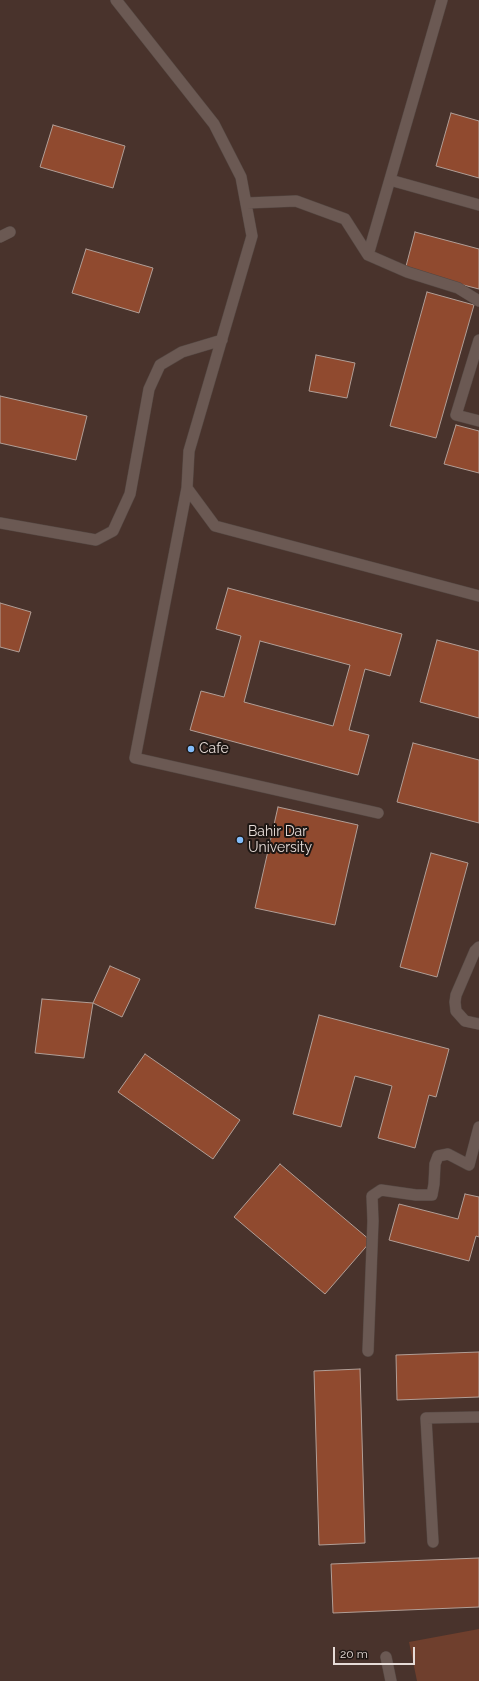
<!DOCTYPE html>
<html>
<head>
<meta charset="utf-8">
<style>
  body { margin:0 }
  #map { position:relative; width:479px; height:1681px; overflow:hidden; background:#3b2b25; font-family:Raleway,sans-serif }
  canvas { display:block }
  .scale { position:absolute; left:333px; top:1647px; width:82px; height:18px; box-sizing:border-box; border:2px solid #e6dbd7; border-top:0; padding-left:5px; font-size:12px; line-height:14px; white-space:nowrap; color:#e6dbd7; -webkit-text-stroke:3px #1d1613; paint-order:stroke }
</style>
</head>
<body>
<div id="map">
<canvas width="479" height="1681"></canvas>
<div class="scale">20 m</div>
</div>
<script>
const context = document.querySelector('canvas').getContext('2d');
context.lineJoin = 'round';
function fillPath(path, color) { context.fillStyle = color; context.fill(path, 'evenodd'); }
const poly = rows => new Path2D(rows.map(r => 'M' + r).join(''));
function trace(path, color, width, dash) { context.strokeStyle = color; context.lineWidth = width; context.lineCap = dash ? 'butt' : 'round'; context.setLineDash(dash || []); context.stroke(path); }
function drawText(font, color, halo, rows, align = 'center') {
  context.font = font + ' Raleway,sans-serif'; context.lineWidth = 4; context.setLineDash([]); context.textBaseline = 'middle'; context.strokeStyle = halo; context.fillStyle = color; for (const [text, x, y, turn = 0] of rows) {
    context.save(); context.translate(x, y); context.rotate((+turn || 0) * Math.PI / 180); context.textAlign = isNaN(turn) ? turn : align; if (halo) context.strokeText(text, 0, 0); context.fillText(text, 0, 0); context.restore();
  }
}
fillPath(poly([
  [0,0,479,0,479,1681,0,1681]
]), '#49332c');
fillPath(poly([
  [479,1629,479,1681,417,1681,409,1642]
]), '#6f3f2d');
const building = poly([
  [451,113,479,121,479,178,436,166,451,113],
  [53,125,125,146,113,188,40,167,53,125],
  [415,232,479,249,479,289,405,270,415,232],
  [86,249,153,268,139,313,72,293,86,249],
  [427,292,474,305,436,438,390,426,427,292],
  [316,355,355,363,347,398,309,391,316,355],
  [0,396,87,416,76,460,0,443,0,396],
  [456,425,479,431,479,473,444,464,456,425],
  [228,588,402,634,390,676,365,669,349,730,369,735,358,775,190,730,201,691,224,697,241,636,216,629,228,588],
  [260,641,350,665,333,726,244,702,260,641],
  [0,603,31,612,19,652,0,647,0,603],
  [437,640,479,651,479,718,420,702,437,640],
  [413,743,479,760,479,823,397,802,413,743],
  [278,807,358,825,335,925,255,908,278,807],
  [431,853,468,863,437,977,400,967,431,853],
  [110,966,140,979,122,1017,93,1003,110,966],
  [42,999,93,1003,84,1058,35,1053,42,999],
  [319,1015,449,1049,436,1097,429,1095,415,1148,378,1138,392,1086,355,1076,341,1127,293,1114,319,1015],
  [145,1054,240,1120,213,1159,118,1092,145,1054],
  [280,1164,371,1241,325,1294,234,1217,280,1164],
  [465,1194,479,1197,479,1237,476,1236,469,1261,389,1240,399,1204,458,1219,465,1194],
  [479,1352,479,1397,397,1400,396,1355,479,1352],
  [360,1369,365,1543,319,1545,314,1371,360,1369],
  [479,1558,479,1607,333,1613,331,1564,479,1558]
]);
fillPath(building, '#904a2f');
trace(building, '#b19e96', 1);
const service = poly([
  [116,0,214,124,241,177,252,236,189,451,187,488,215,526,479,596],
  [390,180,479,205],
  [247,203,296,201,345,219,368,255,407,272,458,288,479,301],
  [0,237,10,232],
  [368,255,442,0],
  [479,340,456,415,479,421],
  [187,488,135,758,378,813],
  [0,523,96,540,113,531,130,494,149,389,160,365,182,352,222,340],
  [479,947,475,951,456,995,455,1002,456,1011,465,1021,479,1024],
  [368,1351,373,1221,372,1196,381,1190,416,1195,432,1195,434,1184,435,1164,438,1156,448,1154,469,1165,479,1127],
  [433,1542,426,1418,479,1417],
  [386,1657,391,1681]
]);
trace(service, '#544742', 12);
trace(service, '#6b5953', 11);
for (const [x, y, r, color] of [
  [191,749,4,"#82bcfa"],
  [240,840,4,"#82bcfa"]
]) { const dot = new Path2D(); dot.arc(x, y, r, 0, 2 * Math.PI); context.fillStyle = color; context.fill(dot); trace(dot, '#1d1613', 1.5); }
drawText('14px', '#e6dbd7', '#1d1613', [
  ["Cafe",199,749],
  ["Bahir Dar",248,832],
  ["University",248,848]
], 'left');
</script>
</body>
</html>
